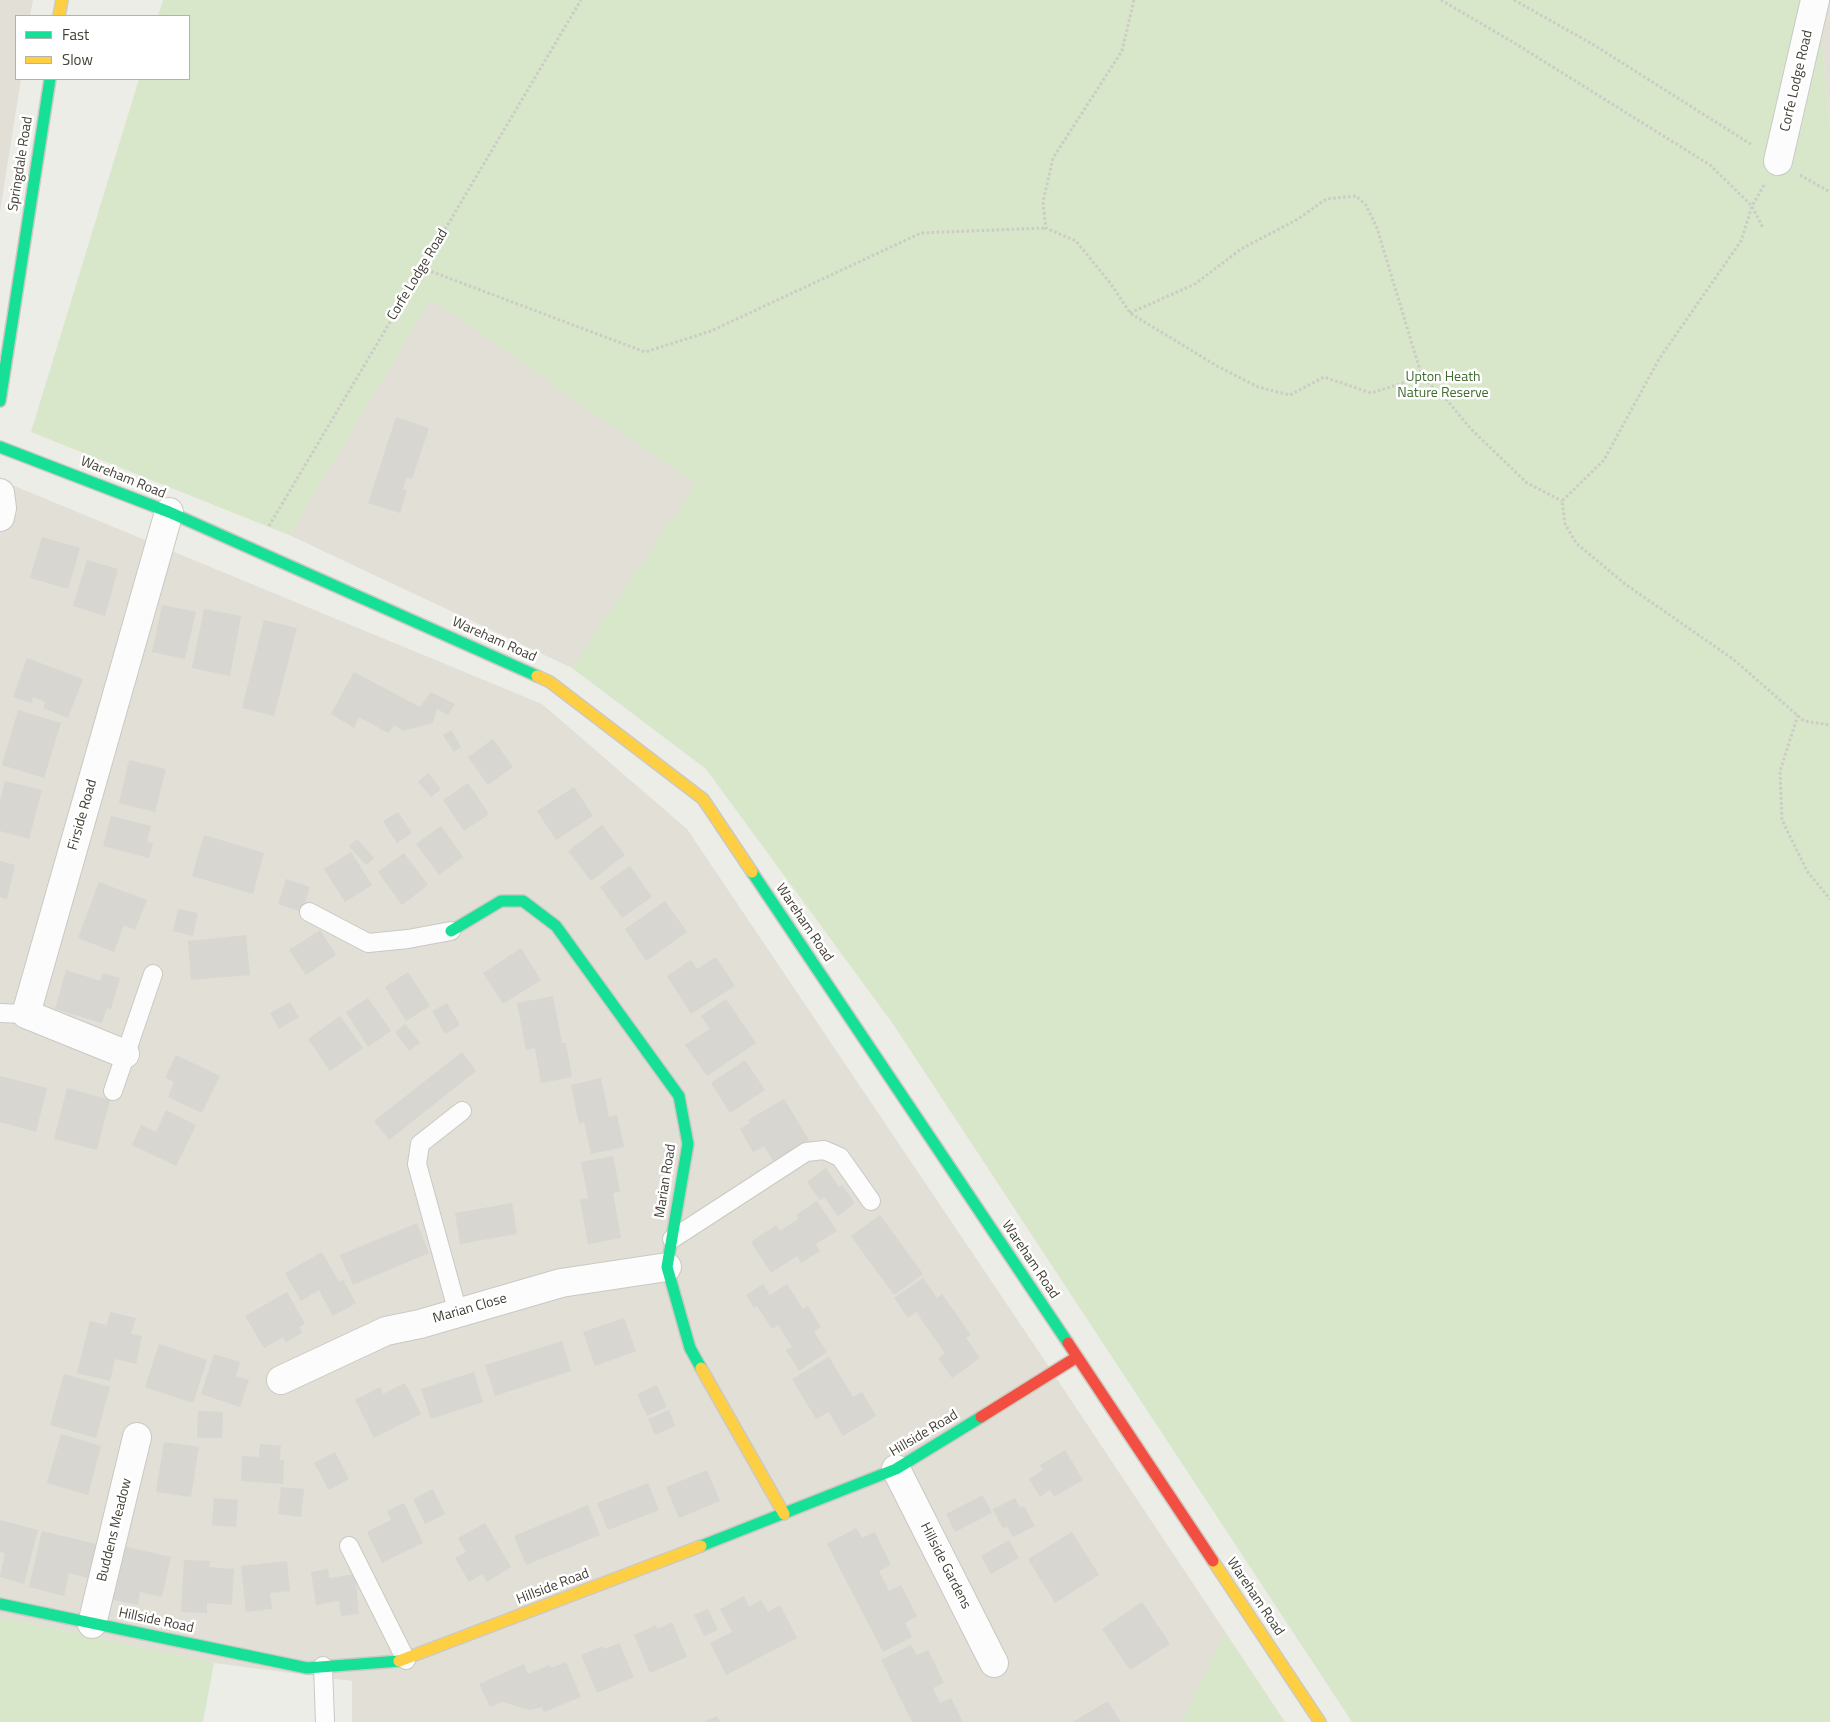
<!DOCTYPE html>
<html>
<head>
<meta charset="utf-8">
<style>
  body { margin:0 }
  #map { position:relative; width:1830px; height:1722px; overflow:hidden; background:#edede8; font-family:"Titillium Web",sans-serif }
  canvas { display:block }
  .legend { position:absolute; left:15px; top:15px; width:175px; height:65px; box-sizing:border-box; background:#fff; border:1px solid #b3b2af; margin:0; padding:6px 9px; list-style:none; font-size:15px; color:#423e36 }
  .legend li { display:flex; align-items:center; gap:10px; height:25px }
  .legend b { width:25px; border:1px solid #b3b2af }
</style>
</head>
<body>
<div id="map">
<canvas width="1830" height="1722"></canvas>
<ul class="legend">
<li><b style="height:6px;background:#16e098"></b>Fast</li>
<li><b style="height:6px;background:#ffcf43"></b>Slow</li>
</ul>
</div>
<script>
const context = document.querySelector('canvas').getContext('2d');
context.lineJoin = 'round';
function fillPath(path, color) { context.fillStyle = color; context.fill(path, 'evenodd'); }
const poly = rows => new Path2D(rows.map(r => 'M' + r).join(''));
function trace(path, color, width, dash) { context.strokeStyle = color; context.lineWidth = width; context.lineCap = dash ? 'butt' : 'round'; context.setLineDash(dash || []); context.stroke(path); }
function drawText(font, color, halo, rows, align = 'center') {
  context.font = font + ' "Titillium Web",sans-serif'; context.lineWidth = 5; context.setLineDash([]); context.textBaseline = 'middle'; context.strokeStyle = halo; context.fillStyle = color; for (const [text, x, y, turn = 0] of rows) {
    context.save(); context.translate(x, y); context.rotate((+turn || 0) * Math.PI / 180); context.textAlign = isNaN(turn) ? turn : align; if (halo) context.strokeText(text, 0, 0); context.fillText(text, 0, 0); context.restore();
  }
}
fillPath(poly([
  [0,0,33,0,30,16,16,16,16,79,21,79,0,212],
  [1818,0,1830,0,1830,127],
  [431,299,695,484,572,668,289,535],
  [0,480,542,704,687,829,1033,1343,1226,1633,1182,1722,352,1722,352,1681,214,1663,0,1617]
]), '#e1dfd6');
fillPath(poly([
  [163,0,1818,0,1830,127,1830,1722,1352,1722,893,1024,706,769,572,668,695,484,431,299,289,535,31,432,139,79,189,79,189,16,158,16],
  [0,1617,214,1663,203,1722,0,1722],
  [1226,1633,1285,1722,1182,1722]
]), '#d8e6ca');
fillPath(poly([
  [396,417,429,428,412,479,407,477,403,489,407,490,400,513,368,503],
  [42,537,80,548,68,589,30,578],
  [87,560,118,569,105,616,73,606],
  [162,605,196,612,185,659,152,652],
  [204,609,241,616,230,676,192,668],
  [264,620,297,628,274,716,242,708],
  [27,658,83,679,68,718,43,708,45,702,33,697,31,703,13,697],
  [354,672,420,707,431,692,455,704,448,715,437,709,433,723,403,731,395,725,388,733,359,717,354,728,331,714],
  [18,710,61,723,44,778,2,765],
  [451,730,461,747,454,752,443,735],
  [493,739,513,767,488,785,468,757],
  [129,760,166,769,155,812,119,803],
  [428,773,441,789,431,797,418,782],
  [5,781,42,790,29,839,0,831,0,801],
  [468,783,489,814,464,831,443,800],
  [574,787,593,816,556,840,537,811],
  [398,812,412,833,397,843,383,821],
  [111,816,151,826,147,842,153,843,149,858,103,846],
  [602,825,625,855,591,881,568,851],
  [441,826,463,857,439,875,416,844],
  [204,835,264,853,253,894,192,876],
  [357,839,374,858,366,865,349,846],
  [351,852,372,885,345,902,324,869],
  [404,853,428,885,402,905,378,872],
  [0,861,15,865,7,899,0,897],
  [630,866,652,897,622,918,600,887],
  [286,879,310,887,302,912,278,904],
  [99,882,147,900,135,930,124,925,114,952,78,938],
  [665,901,687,932,646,961,625,929],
  [178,909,198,913,193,936,173,931],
  [320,930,336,955,306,975,289,950],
  [246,935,250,975,191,980,188,941],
  [521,948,541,980,503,1004,483,973],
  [716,957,735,986,691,1014,667,976,691,960,697,969],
  [66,970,100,981,103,973,120,978,111,1009,107,1008,102,1023,55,1009],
  [408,972,430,1006,406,1021,385,987],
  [553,996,562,1043,566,1043,572,1077,541,1083,535,1048,526,1050,517,1003],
  [368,998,391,1031,368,1047,346,1012],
  [726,999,756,1043,707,1076,685,1045,710,1029,701,1016],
  [290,1002,299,1017,279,1029,270,1013],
  [447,1003,460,1025,445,1034,432,1011],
  [340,1016,363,1048,330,1071,308,1039],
  [405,1024,420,1043,409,1051,395,1032],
  [462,1052,476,1071,389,1140,374,1121],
  [176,1055,220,1076,202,1113,168,1097,174,1082,165,1078],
  [745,1060,765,1090,730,1113,711,1083],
  [0,1076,47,1088,36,1132,0,1122],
  [601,1078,609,1117,617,1115,624,1147,591,1154,584,1122,579,1124,571,1085],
  [67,1088,110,1100,97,1150,54,1139],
  [784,1099,809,1140,773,1161,764,1146,753,1152,740,1129,750,1123,748,1120],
  [166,1110,196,1125,176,1166,132,1145,141,1125,156,1132],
  [613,1156,620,1192,613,1193,621,1238,588,1244,580,1200,588,1198,581,1162],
  [826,1168,839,1187,842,1185,855,1203,838,1216,824,1197,820,1200,807,1182],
  [817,1201,837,1231,816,1244,820,1251,801,1263,797,1256,771,1273,751,1242,776,1225,780,1231,799,1218,796,1215],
  [512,1203,517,1234,460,1244,455,1213],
  [880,1215,923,1274,894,1295,851,1236],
  [417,1223,429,1253,353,1285,340,1255],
  [322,1252,339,1282,343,1280,356,1303,333,1316,319,1290,301,1301,285,1273],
  [923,1278,937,1298,942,1294,971,1335,966,1338,980,1358,952,1378,938,1358,945,1353,916,1312,908,1318,894,1298],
  [763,1284,770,1295,787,1284,803,1309,808,1306,821,1327,814,1332,827,1352,799,1371,786,1350,792,1347,778,1325,772,1329,757,1306,754,1308,746,1295],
  [287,1292,305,1324,299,1327,302,1333,286,1342,283,1337,264,1348,245,1316],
  [110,1312,136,1318,131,1334,142,1336,136,1364,115,1359,110,1381,77,1373,90,1321,107,1325],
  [624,1318,636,1351,595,1366,583,1332],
  [562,1341,571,1371,495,1396,485,1365],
  [159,1344,207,1360,193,1403,145,1387],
  [214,1354,240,1362,236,1376,249,1380,240,1407,201,1394],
  [829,1357,853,1397,862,1392,876,1416,843,1436,829,1412,816,1419,792,1379],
  [474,1372,483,1402,431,1419,421,1389],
  [64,1374,110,1387,96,1438,50,1425],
  [405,1383,421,1414,374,1438,355,1400,380,1387,383,1394],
  [657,1385,667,1407,647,1416,637,1394],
  [669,1410,675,1426,655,1435,648,1419],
  [198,1411,223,1412,222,1438,197,1438],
  [61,1434,101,1446,88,1495,47,1483],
  [164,1442,199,1447,191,1497,156,1492],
  [260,1444,281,1446,280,1460,284,1460,283,1484,241,1481,242,1456,259,1457],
  [1065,1450,1083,1480,1054,1497,1050,1490,1040,1497,1029,1479,1043,1470,1040,1465],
  [335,1452,349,1479,329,1490,314,1463],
  [707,1470,720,1501,679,1518,666,1487],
  [648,1483,659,1510,608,1530,597,1503],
  [281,1487,304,1489,301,1517,278,1514],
  [433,1489,445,1514,425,1524,413,1499],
  [983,1495,992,1513,955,1532,946,1514],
  [214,1498,238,1500,236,1527,212,1525],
  [1015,1498,1020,1508,1024,1506,1035,1526,1013,1537,1007,1526,1003,1529,993,1509],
  [404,1503,423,1543,382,1563,367,1532,391,1520,387,1511],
  [588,1505,600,1535,526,1565,514,1536],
  [0,1520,38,1530,24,1584,0,1577,5,1553,0,1552],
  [485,1523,511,1567,487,1582,482,1574,469,1582,455,1558,466,1552,458,1538],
  [856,1528,862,1538,875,1532,891,1565,879,1571,889,1591,901,1585,917,1616,905,1623,912,1637,883,1652,827,1544],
  [42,1531,96,1544,88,1578,69,1573,64,1596,29,1587],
  [1072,1532,1099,1575,1055,1603,1028,1559],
  [1009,1540,1019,1558,991,1574,981,1556],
  [122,1546,171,1557,162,1597,140,1592,138,1605,110,1599],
  [184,1560,210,1561,209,1567,234,1569,232,1605,207,1603,207,1613,181,1612],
  [287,1561,290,1591,270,1593,272,1609,246,1612,241,1566],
  [328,1569,329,1578,355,1574,359,1614,341,1616,339,1601,316,1605,311,1572],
  [744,1596,749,1607,761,1600,768,1612,780,1605,797,1638,726,1675,710,1643,732,1632,720,1609],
  [1142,1602,1170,1644,1130,1670,1102,1629],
  [708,1609,718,1630,704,1636,694,1615],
  [672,1622,687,1657,650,1673,634,1635,656,1625,657,1629],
  [619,1643,634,1677,597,1693,581,1655,603,1646,605,1649],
  [911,1645,917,1655,928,1650,944,1683,933,1688,940,1703,951,1698,963,1722,912,1722,881,1660],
  [566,1662,581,1697,544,1712,542,1707,530,1710,502,1702,490,1707,479,1684,524,1664,528,1674,550,1665,551,1668],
  [1108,1701,1121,1722,1073,1722,1081,1717],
  [717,1716,720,1722,704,1722]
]), '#d7d6d1');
const lane = poly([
  [309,912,368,943,408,939,451,931],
  [0,1013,26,1014],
  [113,1091,153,974],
  [672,1239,806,1152,824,1150,840,1157,871,1201],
  [458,1313,417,1164,420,1144,462,1111],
  [349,1546,406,1660],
  [323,1666,325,1722]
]);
const street = poly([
  [1778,161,1815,0],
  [0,493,2,508,0,517],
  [125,1054,26,1014,169,512],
  [281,1380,386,1331,420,1324,561,1283,667,1267],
  [896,1469,994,1663],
  [92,1624,137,1437]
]);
const fast = poly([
  [0,401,50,79],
  [0,447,169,512,537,676],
  [752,872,1068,1343],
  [451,931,501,901,523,901,556,926,679,1096,688,1144,667,1267,690,1348,701,1368],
  [701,1546,896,1469,981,1417],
  [0,1604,307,1668,399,1661]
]);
const slow = poly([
  [59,16,62,0],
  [537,676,550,682,703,799,752,872],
  [701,1368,784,1514],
  [1213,1561,1320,1722],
  [399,1661,701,1546]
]);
const jam = poly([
  [1068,1343,1213,1561],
  [981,1417,1077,1357]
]);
trace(lane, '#c9c9c4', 20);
trace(street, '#c9c9c4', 30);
trace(fast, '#cccac0', 14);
trace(slow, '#cccac0', 14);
trace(jam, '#cccac0', 14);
trace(poly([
  [1134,0,1122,51,1053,158,1043,202,1046,228,1076,241,1111,284,1130,313,1217,366,1258,387,1290,395,1324,377,1371,393,1422,377],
  [1441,0,1516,44,1710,165,1752,206,1763,228],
  [1514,0,1594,45,1752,145],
  [1800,175,1830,192],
  [1764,185,1752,206,1741,241,1659,359,1604,460,1562,501,1565,524,1576,543,1625,584,1733,659,1804,721,1830,725],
  [422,268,645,352,711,331,921,233,1045,228],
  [1130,313,1195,284,1241,249,1298,219,1326,199,1356,196,1366,205,1377,228,1422,377,1446,399,1471,429,1527,483,1562,501],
  [269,526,581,0],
  [1798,715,1780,771,1782,820,1807,871,1830,899]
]), '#cccbc6', 3, [2.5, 2.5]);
trace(lane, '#fcfcfc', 18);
trace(street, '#fcfcfc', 28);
trace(fast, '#16e098', 11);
trace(slow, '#ffcf43', 11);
trace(jam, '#f24e42', 11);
drawText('14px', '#423e36', '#fff', [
  ["Corfe Lodge Road",1797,81,-77],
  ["Springdale Road",21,164,-81],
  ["Corfe Lodge Road",418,275,-59],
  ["Wareham Road",123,478,22],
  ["Wareham Road",494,640,24],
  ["Firside Road",83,815,-74],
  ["Wareham Road",804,923,56],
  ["Marian Road",666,1181,-81],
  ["Wareham Road",1030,1260,56],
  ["Marian Close",470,1309,-16],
  ["Hillside Road",924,1434,-31],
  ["Buddens Meadow",115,1530,-76],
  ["Hillside Gardens",945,1566,63],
  ["Hillside Road",553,1587,-21],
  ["Wareham Road",1255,1597,56],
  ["Hillside Road",156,1621,12]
]);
drawText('14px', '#406c30', '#fff', [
  ["Upton Heath",1443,378],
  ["Nature Reserve",1443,394]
]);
</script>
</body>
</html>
